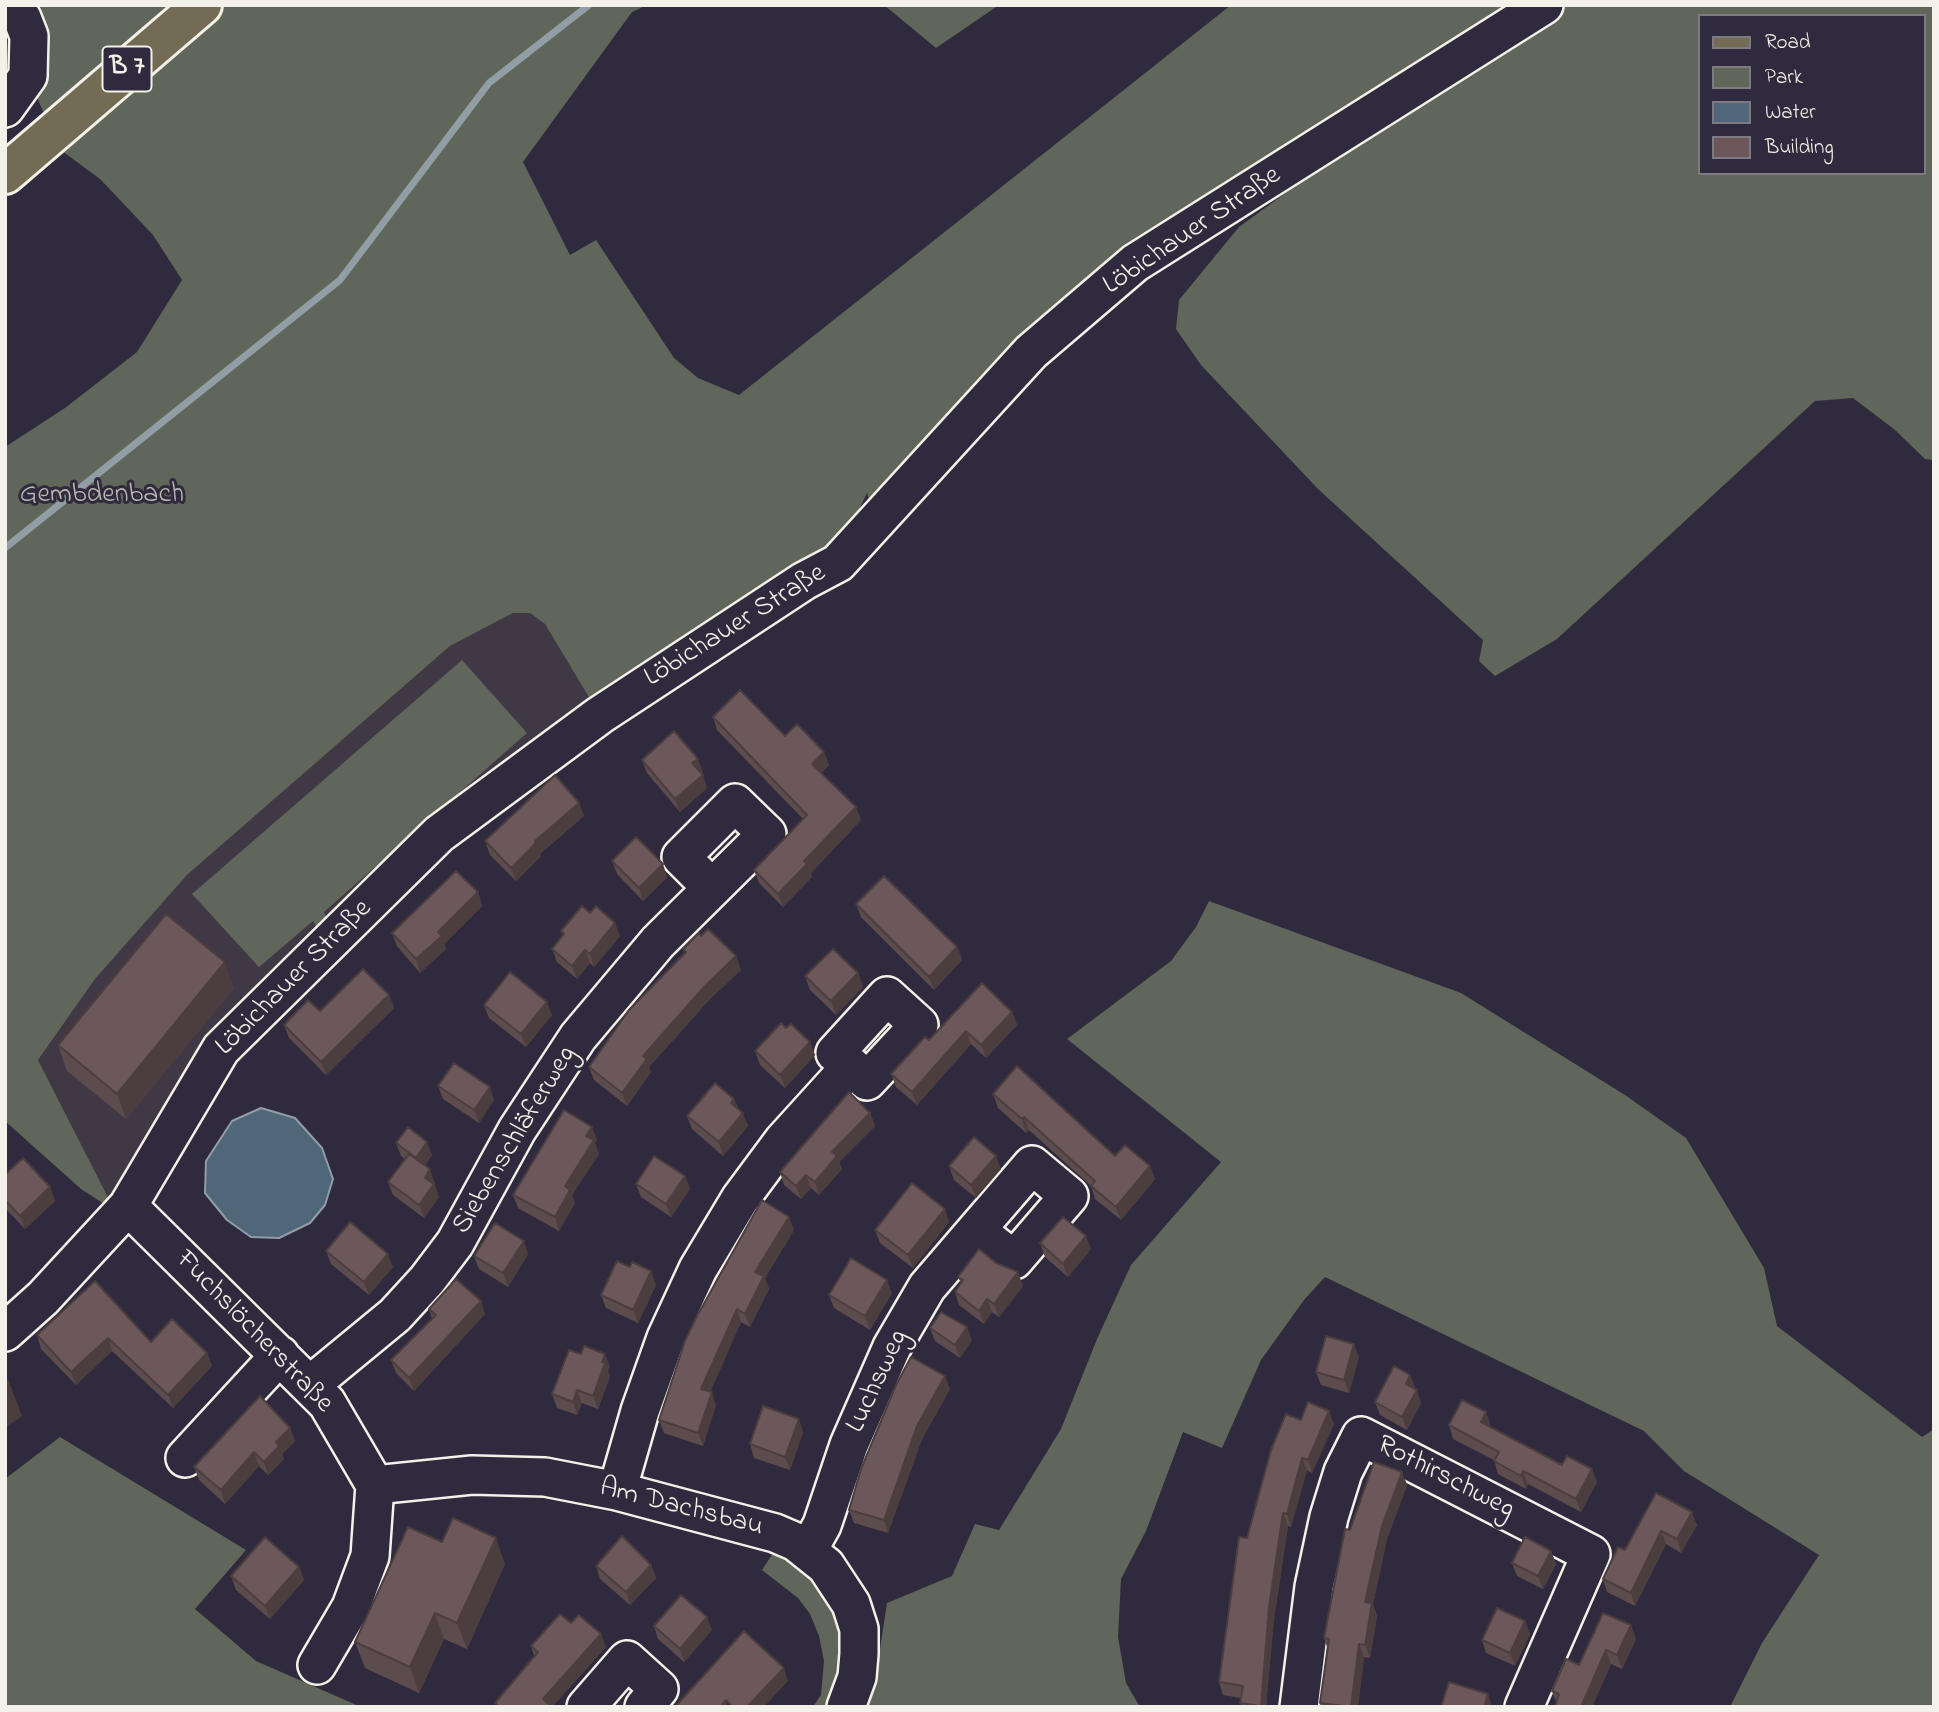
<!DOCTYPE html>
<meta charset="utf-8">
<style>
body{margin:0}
#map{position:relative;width:1939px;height:1712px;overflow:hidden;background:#2f2a3d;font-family:"Indie Flower",sans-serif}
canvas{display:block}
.frame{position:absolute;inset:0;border:7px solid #f4f1e8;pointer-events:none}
.legend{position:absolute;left:1698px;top:14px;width:228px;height:161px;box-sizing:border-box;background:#2f2a3d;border:2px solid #7e7a81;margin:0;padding:9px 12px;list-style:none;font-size:21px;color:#f4f1e8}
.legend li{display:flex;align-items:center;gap:14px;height:35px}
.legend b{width:35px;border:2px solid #7e7a81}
</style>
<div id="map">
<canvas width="1939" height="1712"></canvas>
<div class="frame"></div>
<ul class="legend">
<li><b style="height:9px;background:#746b55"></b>Road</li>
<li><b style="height:19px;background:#606659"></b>Park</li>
<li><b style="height:19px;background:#4f6779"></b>Water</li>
<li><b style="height:19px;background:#6c585a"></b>Building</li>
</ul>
</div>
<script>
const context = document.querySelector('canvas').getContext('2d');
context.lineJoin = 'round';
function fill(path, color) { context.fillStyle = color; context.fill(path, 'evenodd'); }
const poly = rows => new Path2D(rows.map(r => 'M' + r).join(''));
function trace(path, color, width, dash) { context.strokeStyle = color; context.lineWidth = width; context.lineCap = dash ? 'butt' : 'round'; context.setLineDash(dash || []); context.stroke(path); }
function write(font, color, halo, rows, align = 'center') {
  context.font = font + ' "Indie Flower",sans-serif'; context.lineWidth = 6; context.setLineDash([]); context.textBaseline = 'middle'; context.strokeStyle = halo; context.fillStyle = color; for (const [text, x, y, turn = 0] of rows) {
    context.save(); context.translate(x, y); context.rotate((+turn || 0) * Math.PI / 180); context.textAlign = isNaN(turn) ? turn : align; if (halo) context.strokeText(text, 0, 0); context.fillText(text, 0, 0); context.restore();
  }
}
const built = poly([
 [513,613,530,613,545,624,596,709,214,1042,115,1211,38,1060,95,979,187,875,450,646]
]);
const green = poly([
 [11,5,186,5,50,128,28,76],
 [225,5,647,5,632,12,523,162,570,255,596,240,674,358,698,378,739,395,1231,5,1934,5,1934,460,1925,459,1895,430,1853,398,1815,401,1557,639,1495,676,1479,661,1483,640,1318,489,1201,365,1176,329,1179,300,1239,227,1527,17,1135,263,877,524,867,493,845,539,596,709,545,624,530,613,513,613,450,646,187,875,95,979,38,1060,115,1211,81,1189,5,1121,5,447,65,408,137,352,182,280,153,235,121,201,100,179,58,148],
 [1699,16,1923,16,1923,173,1699,173],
 [884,5,999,5,936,48],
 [462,660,527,733,324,912,328,921,318,929,313,921,259,967,192,894],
 [1209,901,1461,993,1625,1095,1686,1138,1764,1268,1777,1326,1922,1437,1934,1429,1934,1707,1730,1707,1762,1643,1819,1555,1684,1471,1644,1431,1325,1277,1304,1300,1261,1360,1222,1448,1183,1432,1146,1531,1121,1579,1118,1637,1126,1683,1140,1707,865,1707,876,1675,887,1603,952,1576,975,1524,999,1530,1061,1429,1097,1339,1131,1265,1221,1162,1067,1039,1171,961,1196,927],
 [60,1437,246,1550,195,1609,256,1661,361,1707,5,1707,5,1479],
 [779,1544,814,1569,838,1606,848,1654,830,1707,813,1707,821,1695,824,1661,819,1636,810,1614,798,1598,762,1570]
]);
const water = poly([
 [261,1108,295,1118,322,1148,333,1179,325,1205,310,1223,279,1238,251,1237,227,1220,205,1193,206,1161,232,1121,261,1108]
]);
const stream = poly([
 [5,548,340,280,489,83,589,5]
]);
const minor = poly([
 [5,108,28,76,29,36,22,18,11,5],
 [128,1206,327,1403,375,1485,370,1556,351,1607,317,1665],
 [5,1332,43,1298,128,1206,221,1049,439,834,600,715,804,581,838,563,1031,352,1135,263,1544,5],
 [310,1385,395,1315,427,1280,455,1243,517,1130,578,1037,658,942,767,834,735,803,681,857,712,888],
 [185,1458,280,1355],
 [375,1485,472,1475,545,1477,617,1491,775,1533,796,1542,826,1566,851,1604,859,1629,859,1654,857,1677,846,1707],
 [617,1491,640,1411,666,1338,698,1269,740,1199,783,1141,851,1066,835,1053,887,996,919,1025,867,1081,851,1066],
 [808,1550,822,1525,849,1445,892,1347,927,1287,976,1230,1032,1165,1069,1196,1014,1260,976,1230],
 [586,1707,627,1660,659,1689,644,1707],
 [1299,1707,1314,1587,1329,1517,1343,1472,1361,1436,1591,1554,1524,1707]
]);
const major = poly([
 [5,174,202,5]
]);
const wall = poly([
 [713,717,785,736,829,765,821,773,861,820,811,873,812,877,783,907,759,883,754,870,803,819,717,730],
 [642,760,703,772,701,773,707,788,680,812,647,773],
 [579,803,584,816,540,854,541,856,516,881,490,855,485,841],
 [612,861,667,877,643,901,617,874],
 [478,892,482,906,444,944,446,949,420,973,397,946,392,933],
 [856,904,957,947,962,960,934,990,861,917],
 [561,931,620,936,594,967,590,963,577,979,557,962,552,949,563,936],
 [701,936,736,956,741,970,710,999,649,1067,651,1072,627,1106,594,1080,589,1067,685,954,683,949],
 [858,973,863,987,836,1015,810,990,805,976],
 [234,988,126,1119,67,1071,58,1045],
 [389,995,394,1008,326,1075,289,1038,284,1025,320,1011],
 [484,1005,552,1015,526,1047,489,1018],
 [1012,1012,1017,1025,986,1058,971,1044,917,1105,896,1087,891,1074,929,1040],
 [786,1028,810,1042,815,1055,785,1088,760,1065,755,1051],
 [438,1086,494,1100,479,1123,443,1099],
 [993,1094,1115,1156,1150,1166,1155,1179,1121,1220,1095,1199,1091,1186,1029,1130,1026,1133,998,1108],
 [734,1099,738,1108,748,1126,723,1156,692,1129,687,1116],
 [870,1113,875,1126,839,1162,842,1169,819,1195,811,1188,801,1199,784,1185,780,1172],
 [597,1140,595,1143,599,1154,572,1195,575,1203,559,1231,518,1208,513,1195],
 [396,1143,432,1155,425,1165,435,1183,434,1184,439,1197,424,1218,393,1195,388,1182,405,1159,401,1156],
 [949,1166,1001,1169,976,1198,954,1180],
 [5,1175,50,1187,55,1201,25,1229,5,1208],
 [685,1176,690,1189,671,1217,641,1197,636,1184],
 [949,1222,913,1268,880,1243,875,1230],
 [794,1230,765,1278,769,1289,750,1327,741,1322,710,1392,716,1405,703,1446,664,1433,659,1420,685,1341],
 [1040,1243,1091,1249,1068,1277,1045,1257],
 [326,1251,393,1267,369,1295,331,1264],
 [528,1254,508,1287,479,1269,474,1256],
 [958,1277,1023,1286,999,1317,992,1312,984,1324,959,1305,955,1292,961,1283],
 [95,1281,151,1342,207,1353,212,1366,173,1408,112,1351,76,1385,41,1349,37,1335],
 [656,1285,638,1323,606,1308,601,1295],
 [892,1293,870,1330,834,1308,829,1295],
 [481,1301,485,1314,414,1391,396,1373,391,1360,432,1319,429,1309],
 [930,1328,972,1340,960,1358,935,1341],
 [1359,1357,1349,1393,1321,1385,1316,1372],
 [610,1367,608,1371,610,1376,598,1409,582,1403,577,1415,557,1408,552,1394],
 [1410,1375,1421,1403,1407,1430,1380,1415,1375,1402],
 [950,1389,922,1439,888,1533,854,1523,849,1510],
 [1301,1420,1334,1424,1312,1473,1307,1470,1291,1527,1288,1526,1274,1619,1266,1707,1242,1707,1240,1703,1241,1698,1223,1695,1219,1682,1247,1538],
 [1449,1425,1491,1426,1490,1427,1597,1482,1581,1512,1528,1484,1526,1489,1498,1474,1494,1460,1453,1439],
 [290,1428,295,1441,282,1454,284,1459,268,1475,259,1466,225,1504,199,1480,194,1467],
 [803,1432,790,1470,754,1458,750,1444],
 [1402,1472,1407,1485,1387,1539,1373,1604,1377,1616,1370,1658,1364,1657,1358,1707,1321,1707,1320,1703,1327,1647,1324,1638,1350,1530],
 [1656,1493,1697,1525,1681,1553,1666,1544,1635,1606,1607,1592,1603,1579,1625,1550],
 [442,1542,505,1564,467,1649,444,1639,419,1693,365,1668,355,1642],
 [1551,1551,1556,1564,1543,1589,1517,1576,1512,1563],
 [651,1565,656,1578,630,1605,600,1579,596,1566],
 [299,1567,304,1580,270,1619,236,1590,231,1576],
 [1525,1621,1530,1634,1515,1666,1486,1653,1482,1640],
 [571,1623,606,1647,552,1707,497,1707,495,1703,534,1656,531,1646],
 [1631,1625,1636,1639,1622,1669,1611,1664,1592,1707,1555,1707,1556,1702,1552,1691],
 [654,1626,712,1630,684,1662,658,1639]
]);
const shadedWall = poly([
 [824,752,829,765,816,777,812,764],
 [698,759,703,772,697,777,692,763],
 [703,775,707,788,680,812,675,799],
 [579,803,584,816,540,854,541,856,516,881,511,868,535,841],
 [856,807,861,820,811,873,812,877,783,907,778,894,804,861],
 [663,864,667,877,643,901,639,888],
 [478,892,482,906,444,944,446,949,420,973,416,959,438,932],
 [615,923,620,936,594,967,590,954],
 [957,947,962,960,934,990,929,977],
 [585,950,590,963,577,979,572,966],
 [736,956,741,970,710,999,649,1067,651,1072,627,1106,622,1093,643,1056,705,986],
 [225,962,234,988,126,1119,117,1094],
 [858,973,863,987,836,1015,831,1001],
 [389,995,394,1008,326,1075,321,1062],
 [547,1002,552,1015,526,1047,521,1034],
 [1012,1012,1017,1025,986,1058,981,1045],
 [966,1031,971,1044,917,1105,912,1092],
 [810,1042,815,1055,785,1088,780,1075],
 [490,1087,494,1100,479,1123,474,1110],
 [734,1099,739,1112,731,1103],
 [743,1113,748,1126,723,1156,719,1142],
 [870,1113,875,1126,839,1162,842,1169,819,1195,815,1182,832,1152],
 [1024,1117,1029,1130,1026,1133,1022,1119],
 [592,1127,597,1140,595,1143,599,1154,572,1195,575,1203,559,1231,555,1217,565,1186,586,1136],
 [427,1142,432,1155,421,1171,416,1158],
 [996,1156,1001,1169,976,1198,971,1185],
 [1150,1166,1155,1179,1121,1220,1116,1207],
 [430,1169,439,1197,424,1218,419,1205,425,1178],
 [806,1175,811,1188,801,1199,796,1186],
 [685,1176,690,1189,671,1217,666,1204],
 [50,1187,55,1201,25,1229,20,1216],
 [945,1209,949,1222,913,1268,908,1255],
 [789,1217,794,1230,765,1278,769,1289,750,1327,745,1314,755,1272],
 [1086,1236,1091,1249,1068,1277,1063,1264],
 [524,1241,528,1254,508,1287,503,1273],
 [388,1254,393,1267,369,1295,364,1282],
 [651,1271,656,1285,638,1323,633,1310],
 [1018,1272,1023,1286,999,1317,994,1304],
 [887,1280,892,1293,870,1330,865,1316],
 [987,1299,992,1312,984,1324,979,1311],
 [481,1301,485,1314,414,1391,409,1378],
 [737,1309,741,1322,706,1402,701,1389],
 [967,1327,972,1340,960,1358,955,1345],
 [108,1338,112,1351,76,1385,71,1372],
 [1354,1344,1359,1357,1349,1393,1344,1380],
 [207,1353,212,1366,173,1408,168,1395],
 [605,1354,610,1367,608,1371,610,1376,598,1409,593,1396],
 [1410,1375,1415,1388,1406,1384],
 [945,1376,950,1389,922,1439,888,1533,884,1520,917,1426],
 [8,1379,22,1416,5,1428,5,1381],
 [577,1390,582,1403,577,1415,573,1402],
 [1417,1390,1421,1403,1407,1430,1402,1417],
 [712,1392,716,1405,703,1446,698,1433],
 [1329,1411,1334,1424,1312,1473,1308,1460],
 [1486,1412,1491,1426,1486,1435,1481,1422],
 [799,1419,803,1432,790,1470,785,1457],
 [290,1428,295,1441,282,1454,284,1459,268,1475,264,1462,276,1442],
 [254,1452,259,1466,225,1504,221,1490],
 [1302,1458,1307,1470,1291,1527,1287,1514],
 [1592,1469,1597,1482,1581,1512,1576,1499],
 [1523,1471,1528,1484,1526,1489,1521,1476],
 [1402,1472,1407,1485,1387,1539,1373,1604,1377,1616,1370,1658,1365,1645,1365,1602,1382,1526],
 [1692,1512,1697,1525,1681,1553,1677,1539],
 [1283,1513,1288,1526,1274,1619,1266,1707,1261,1707,1269,1607],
 [1661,1531,1666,1544,1635,1606,1631,1593],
 [496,1538,505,1564,467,1649,457,1623],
 [1551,1551,1556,1564,1543,1589,1538,1576],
 [651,1565,656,1578,630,1605,626,1592],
 [299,1567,304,1580,270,1619,265,1606],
 [435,1613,444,1639,419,1693,410,1667],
 [707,1617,712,1630,684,1662,680,1649],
 [1525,1621,1530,1634,1515,1666,1510,1653],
 [1631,1625,1636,1639,1622,1669,1617,1655],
 [601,1634,606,1647,552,1707,543,1699],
 [1359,1644,1364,1657,1358,1707,1351,1707],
 [1606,1650,1611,1664,1592,1707,1581,1707],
 [784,1668,788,1681,764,1707,747,1707],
 [1488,1694,1492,1707,1484,1707],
 [726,1700,728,1707,720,1707]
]);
const building = poly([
 [740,690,785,736,797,724,824,752,812,764,856,807,804,861,807,864,778,894,754,870,807,815,713,717,740,690],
 [674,731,698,759,692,763,703,775,675,799,642,760,674,731],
 [555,775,579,803,535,841,536,843,511,868,485,841,555,775],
 [636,837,663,864,639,888,612,861,636,837],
 [456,871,478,892,438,932,442,936,416,959,392,933,456,871],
 [884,876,957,947,929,977,856,904,884,876],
 [582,906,590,913,596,906,615,923,590,954,585,950,572,966,552,949,564,934,561,931,582,906],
 [166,914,225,962,117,1094,58,1045,166,914],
 [708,929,736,956,705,986,643,1056,647,1059,622,1093,589,1067,629,1010,686,952,683,949,699,933,701,936,708,929],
 [833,949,858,973,831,1001,805,976,833,949],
 [363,969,389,995,321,1062,284,1025,308,1000,320,1011,363,969],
 [510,972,547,1002,521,1034,484,1005,510,972],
 [982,983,1012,1012,981,1045,966,1031,912,1092,891,1074,925,1037,929,1040,982,983],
 [781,1023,786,1028,791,1024,810,1042,780,1075,755,1051,781,1023],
 [454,1063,490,1087,474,1110,438,1086,454,1063],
 [1017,1066,1115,1156,1125,1145,1150,1166,1116,1207,1091,1186,1095,1181,1024,1117,1022,1119,993,1094,1017,1066],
 [715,1083,734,1099,731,1103,743,1113,719,1142,687,1116,715,1083],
 [849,1092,870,1113,832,1152,837,1156,815,1182,806,1175,796,1186,780,1172,849,1092],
 [564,1110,592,1127,586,1136,594,1140,565,1186,570,1190,555,1217,513,1195,564,1110],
 [408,1127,427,1142,416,1158,396,1143,408,1127],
 [974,1137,996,1156,971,1185,949,1166,974,1137],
 [409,1154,430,1169,425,1178,434,1184,419,1205,388,1182,409,1154],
 [654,1156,685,1176,666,1204,636,1184,654,1156],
 [23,1158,50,1187,20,1216,5,1200,5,1175,23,1158],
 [912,1183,945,1209,908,1255,875,1230,912,1183],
 [762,1200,789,1217,755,1272,764,1276,745,1314,737,1309,701,1389,712,1392,698,1433,659,1420,685,1341,697,1316,762,1200],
 [1063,1217,1086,1236,1063,1264,1040,1243,1063,1217],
 [350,1222,388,1254,364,1282,326,1251,350,1222],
 [495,1223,524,1241,503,1273,474,1256,495,1223],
 [979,1249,996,1263,1018,1272,994,1304,987,1299,979,1311,955,1292,963,1280,958,1277,979,1249],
 [851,1258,887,1280,865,1316,829,1295,851,1258],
 [617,1261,630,1267,632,1262,651,1271,633,1310,601,1295,617,1261],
 [456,1279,481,1301,409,1378,391,1360,436,1315,429,1309,456,1279],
 [95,1281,151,1342,172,1319,207,1353,168,1395,108,1338,71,1372,37,1335,95,1281],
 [941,1312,967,1327,955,1345,930,1328,941,1312],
 [1326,1336,1354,1344,1344,1380,1316,1372,1326,1336],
 [584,1346,605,1354,602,1362,605,1363,593,1396,577,1390,573,1402,552,1394,569,1350,581,1354,584,1346],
 [911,1357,945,1376,917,1426,884,1520,849,1510,861,1469,896,1385,911,1357],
 [1394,1366,1410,1375,1406,1384,1417,1390,1402,1417,1375,1402,1394,1366],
 [260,1396,290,1428,276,1442,279,1446,264,1462,254,1452,221,1490,194,1467,260,1396],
 [1462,1400,1486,1412,1481,1422,1562,1465,1567,1456,1592,1469,1576,1499,1523,1471,1521,1476,1494,1461,1499,1452,1449,1425,1462,1400],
 [1308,1402,1329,1411,1308,1460,1302,1458,1287,1514,1283,1513,1269,1607,1261,1706,1240,1703,1243,1686,1219,1682,1239,1537,1247,1538,1271,1450,1286,1414,1301,1420,1308,1402],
 [763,1406,799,1419,785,1457,750,1444,763,1406],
 [1374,1462,1402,1472,1382,1526,1365,1602,1372,1603,1365,1645,1359,1644,1351,1707,1320,1703,1329,1639,1324,1638,1345,1529,1350,1530,1374,1462],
 [1656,1493,1692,1512,1677,1539,1661,1531,1631,1593,1603,1579,1618,1547,1625,1550,1656,1493],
 [453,1518,496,1538,457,1623,435,1613,410,1667,355,1642,408,1527,442,1542,453,1518],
 [622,1536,651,1565,626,1592,596,1566,622,1536],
 [265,1537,299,1567,265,1606,231,1576,265,1537],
 [1525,1537,1551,1551,1538,1576,1512,1563,1525,1537],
 [681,1595,707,1617,680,1649,654,1626,681,1595],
 [1497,1608,1525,1621,1510,1653,1482,1640,1497,1608],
 [1603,1613,1631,1625,1617,1655,1606,1650,1581,1707,1555,1707,1559,1694,1552,1691,1566,1659,1579,1665,1603,1613],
 [560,1614,571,1623,579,1615,601,1634,543,1699,552,1707,500,1707,495,1703,538,1652,531,1646,560,1614],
 [744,1631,784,1668,747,1707,733,1707,726,1700,720,1707,675,1707,744,1631],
 [1449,1682,1488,1694,1484,1707,1441,1707,1449,1682]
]);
const shields = [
 [127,69,49]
];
const shieldNames = [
 ["B 7",127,69]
];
const streetNames = [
 ["Löbichauer Straße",1193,232,-34],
 ["Löbichauer Straße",736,627,-32],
 ["Löbichauer Straße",295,979,-45],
 ["Siebenschläferweg",516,1141,-59],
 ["Fuchslöcherstraße",253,1333,46],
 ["Luchsweg",879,1382,-65],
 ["Rothirschweg",1445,1479,27],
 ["Am Dachsbau",681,1509,14]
];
const parkNames = [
 ["Gembdenbach",102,496]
];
fill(built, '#413846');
fill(green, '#606659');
fill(water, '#4f6779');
trace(water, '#919ea5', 2);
trace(stream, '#919ea5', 7);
trace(minor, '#f4f1e8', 42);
trace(major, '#f4f1e8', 44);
trace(minor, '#2f2a3d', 37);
trace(major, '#746b55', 38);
fill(wall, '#5d4c4d');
fill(shadedWall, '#4c3e3f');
fill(building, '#6c585a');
trace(building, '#4c3e3f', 2);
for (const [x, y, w] of shields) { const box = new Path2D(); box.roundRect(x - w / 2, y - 22.5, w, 45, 5); context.fillStyle = '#2f2a3d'; context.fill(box); trace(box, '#f4f1e8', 2); }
write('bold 26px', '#f4f1e8', null, shieldNames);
write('28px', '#f4f1e8', '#2f2a3d', streetNames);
write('28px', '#b9b9af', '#2f2a3d', parkNames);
</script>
